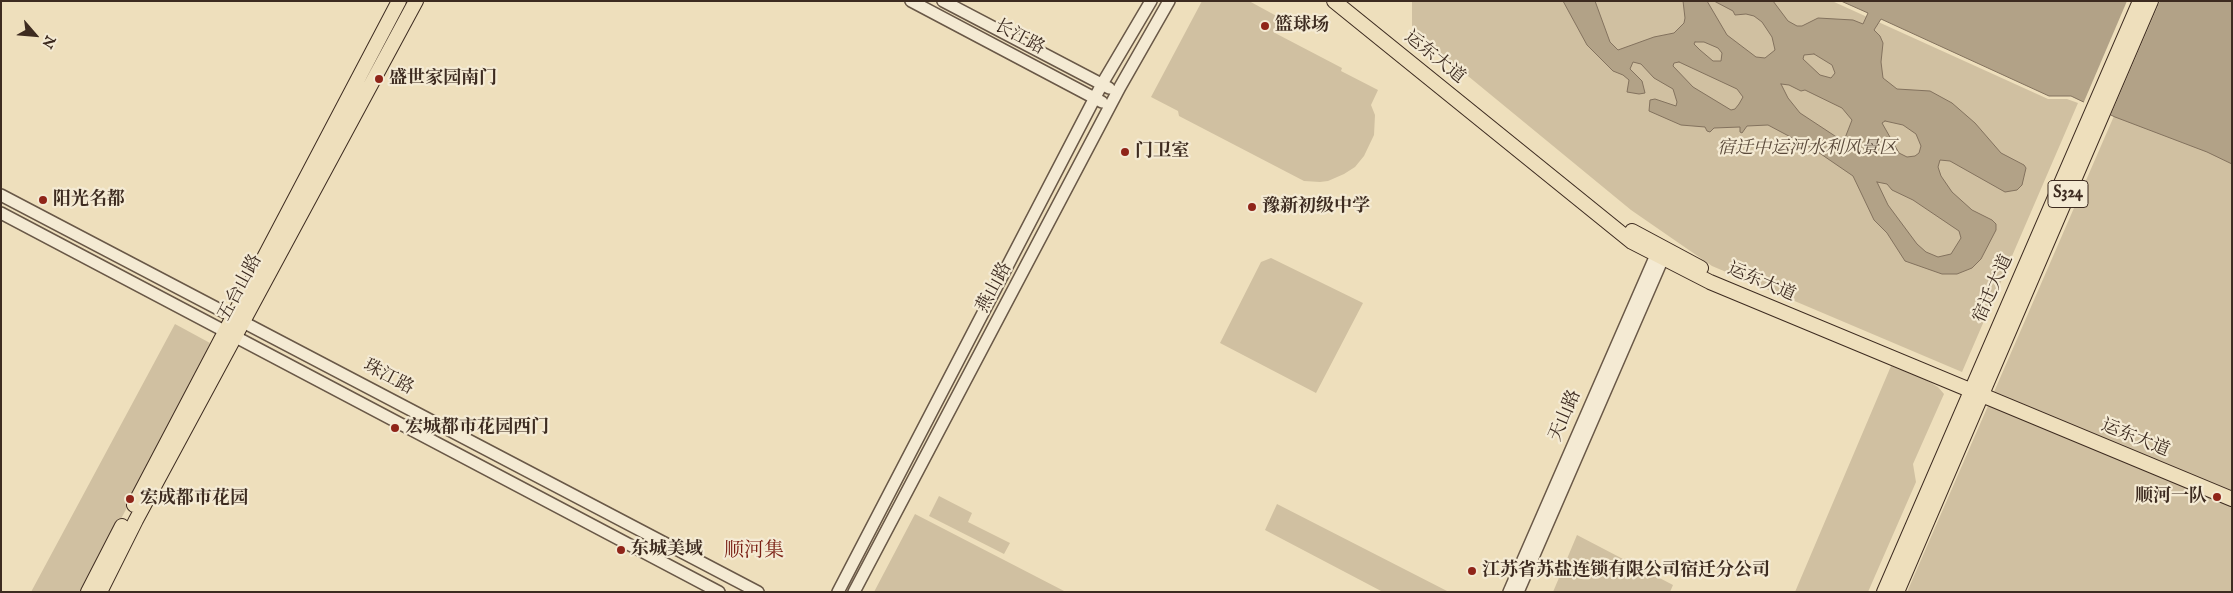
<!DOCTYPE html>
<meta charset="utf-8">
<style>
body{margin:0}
#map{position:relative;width:2233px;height:593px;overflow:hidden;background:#eedfbc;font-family:"IM FELL English",serif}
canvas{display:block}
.frame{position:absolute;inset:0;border:2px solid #3d2b20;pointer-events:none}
.north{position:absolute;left:10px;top:10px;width:50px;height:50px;-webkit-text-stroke:4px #f4ead3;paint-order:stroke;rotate:117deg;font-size:14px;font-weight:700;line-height:20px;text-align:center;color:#3d2b20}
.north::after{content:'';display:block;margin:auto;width:18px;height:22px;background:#3d2b20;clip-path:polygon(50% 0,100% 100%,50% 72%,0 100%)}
</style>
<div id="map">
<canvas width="2233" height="593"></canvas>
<div class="frame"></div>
<div class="north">N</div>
</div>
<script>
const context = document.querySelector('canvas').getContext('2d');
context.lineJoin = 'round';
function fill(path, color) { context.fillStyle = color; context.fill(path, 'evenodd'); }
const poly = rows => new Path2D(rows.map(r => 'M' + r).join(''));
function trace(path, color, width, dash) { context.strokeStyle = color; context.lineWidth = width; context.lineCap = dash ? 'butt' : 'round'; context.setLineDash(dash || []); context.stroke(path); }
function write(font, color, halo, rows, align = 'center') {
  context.font = font + ' "IM FELL English","Noto Serif SC",serif'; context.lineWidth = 4.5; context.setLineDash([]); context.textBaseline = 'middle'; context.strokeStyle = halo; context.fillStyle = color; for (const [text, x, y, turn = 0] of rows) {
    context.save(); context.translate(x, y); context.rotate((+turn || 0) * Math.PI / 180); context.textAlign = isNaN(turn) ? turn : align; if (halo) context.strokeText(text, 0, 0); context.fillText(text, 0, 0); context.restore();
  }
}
const green = poly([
 [1202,1,1249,1,1282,19,1275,33,1342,68,1341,71,1378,90,1371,105,1375,115,1374,135,1364,156,1355,167,1344,174,1328,181,1320,182,1304,181,1179,116,1178,111,1151,97],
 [1412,1,1832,1,2048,99,2067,99,2078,103,1962,372,1712,266,1631,210,1412,30],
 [2164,1,2232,1,2232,592,1907,592],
 [1271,258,1363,303,1316,393,1220,343,1261,262],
 [175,324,210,343,147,470,82,592,31,592],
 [1891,366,1924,379,1938,387,1944,394,1913,464,1916,482,1868,592,1795,592],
 [939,496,972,513,968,522,1010,543,1004,554,929,516],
 [1277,504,1449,592,1383,592,1265,530],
 [915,514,1066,592,874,592],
 [1577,535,1673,585,1670,592,1553,592]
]);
const water = poly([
 [1563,1,1595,1,1610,42,1618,50,1654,37,1674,33,1684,23,1685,18,1683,1,1707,1,1727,35,1756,57,1765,58,1775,50,1772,37,1762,22,1754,16,1746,14,1735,15,1733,11,1714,1,1773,1,1788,21,1797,26,1802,26,1818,18,1853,20,1863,24,1868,13,1841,1,2232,1,2232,164,2207,152,2115,117,2071,96,2049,96,1881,19,1874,30,1880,36,1883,43,1881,62,1883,78,1897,89,1930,91,1952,103,1975,123,2001,153,2024,165,2026,168,2022,185,2017,190,2005,192,1950,161,1940,160,1938,167,1941,176,1952,192,1972,210,1992,220,1996,224,1996,230,1981,259,1972,268,1957,274,1942,274,1905,261,1887,233,1874,220,1853,176,1815,150,1768,125,1747,126,1742,133,1740,132,1740,127,1714,128,1710,132,1707,131,1705,127,1681,125,1649,111,1650,100,1655,99,1676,106,1677,102,1673,89,1654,78,1641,64,1633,62,1630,69,1642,81,1645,93,1639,94,1627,92,1629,80,1623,75,1613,71,1587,45,1563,1],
 [1695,42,1704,42,1718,48,1722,53,1721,61,1713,61,1700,50,1694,44,1695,42],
 [1814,54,1832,65,1835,73,1831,78,1820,75,1803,59,1804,55,1814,54],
 [1679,62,1737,89,1743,97,1739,104,1735,109,1731,110,1693,87,1673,66,1674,63,1679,62],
 [1781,84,1789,85,1801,91,1805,90,1842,108,1852,120,1845,138,1838,138,1800,113,1788,98,1781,84],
 [1885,121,1903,125,1916,134,1921,146,1919,153,1915,156,1907,157,1899,153,1882,123,1885,121],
 [1877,182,1887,184,1892,190,1913,200,1959,231,1961,238,1951,254,1938,257,1926,252,1917,244,1888,205,1877,182]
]);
const pier = poly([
 [2127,1,2160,1,2110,117,2083,104]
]);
const minor = poly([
 [911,1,1102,102],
 [943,1,1109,88],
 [1,195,758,592],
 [1,213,719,592],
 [838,592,1102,84,1151,1],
 [854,592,1120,87,1169,1],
 [1509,592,1656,255],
 [1518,592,1663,258]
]);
const major = poly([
 [1334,1,1632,242,1710,282,2232,499],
 [1632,231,1701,268],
 [134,505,399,1],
 [88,592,122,526],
 [100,592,136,520,416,1],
 [1884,592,2140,1],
 [1897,592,2151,1]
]);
const markers = [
 [1265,26,5,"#8f2418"],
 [379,79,5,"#8f2418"],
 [1125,152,5,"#8f2418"],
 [43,200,5,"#8f2418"],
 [1252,207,5,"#8f2418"],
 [395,428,5,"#8f2418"],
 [2217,497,5,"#8f2418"],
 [130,499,5,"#8f2418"],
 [621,550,5,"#8f2418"],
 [1472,571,5,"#8f2418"]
];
const shields = [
 [2068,194,40]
];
const shieldNames = [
 ["S324",2068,194]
];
const poiNames = [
 ["篮球场",1275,26],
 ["盛世家园南门",389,79],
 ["门卫室",1135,152],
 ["阳光名都",53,200],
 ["豫新初级中学",1262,207],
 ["宏城都市花园西门",405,428],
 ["顺河一队",2207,497,"right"],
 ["宏成都市花园",140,499],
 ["东城美域",631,550],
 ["江苏省苏盐连锁有限公司宿迁分公司",1482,571]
];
const streetNames = [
 ["长江路",1019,38,28],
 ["运东大道",1434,58,39],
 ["运东大道",1761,283,23],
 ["五台山路",241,288,-62],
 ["燕山路",995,288,-62],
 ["宿迁大道",1994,289,-66],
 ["珠江路",388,378,28],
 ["天山路",1566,416,-67],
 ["运东大道",2135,439,22]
];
const parkNames = [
 ["宿迁中运河水利风景区",1807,149]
];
const quarterNames = [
 ["顺河集",754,552]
];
fill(green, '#d0c0a1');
fill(water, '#b2a287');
trace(water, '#83725e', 1);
fill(pier, '#eedfbc');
trace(minor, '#695847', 14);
trace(major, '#3d2b20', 16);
trace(minor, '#f4ead3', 11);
trace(major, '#eedfbc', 14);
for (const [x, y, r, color] of markers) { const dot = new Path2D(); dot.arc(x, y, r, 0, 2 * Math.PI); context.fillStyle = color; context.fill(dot); trace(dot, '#f4ead3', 2); }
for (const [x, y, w] of shields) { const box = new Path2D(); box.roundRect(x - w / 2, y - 13.5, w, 27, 4); context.fillStyle = '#f4ead3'; context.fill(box); trace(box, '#3d2b20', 1); }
write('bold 16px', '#3d2b20', null, shieldNames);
write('bold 18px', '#3d2b20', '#f4ead3', poiNames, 'left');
write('18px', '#3d2b20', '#f4ead3', streetNames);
write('italic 18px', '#5a493a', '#f4ead3', parkNames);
write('20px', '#7a1f14', '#f4ead3', quarterNames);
</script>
